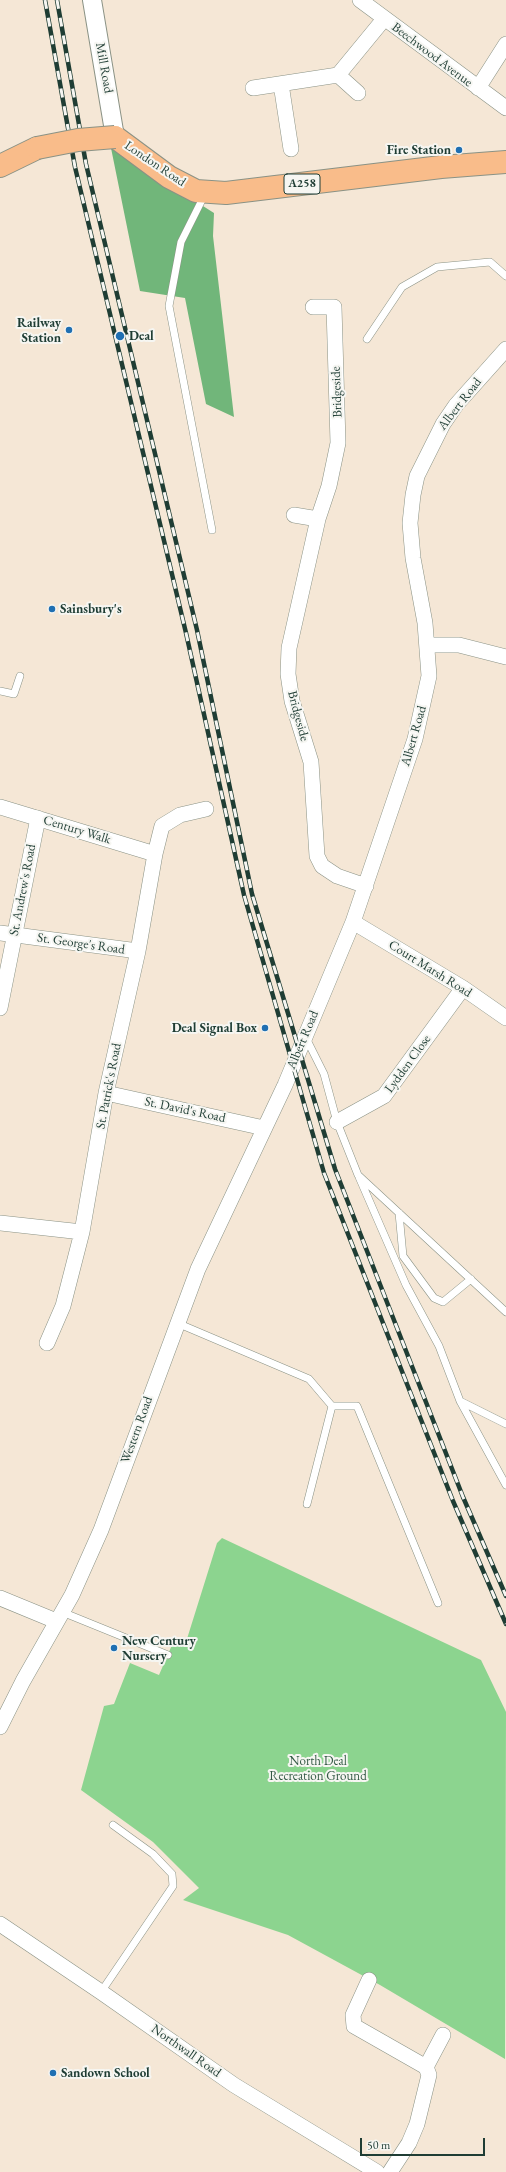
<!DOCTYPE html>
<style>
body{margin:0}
#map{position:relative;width:506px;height:2172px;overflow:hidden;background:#f5e7d6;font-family:"EB Garamond",serif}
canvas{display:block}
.scale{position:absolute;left:360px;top:2138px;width:125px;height:18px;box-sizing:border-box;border:2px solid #1f3d34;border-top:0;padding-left:5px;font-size:12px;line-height:14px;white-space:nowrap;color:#1f3d34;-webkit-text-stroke:3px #f6f6f2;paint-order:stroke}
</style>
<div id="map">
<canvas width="506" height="2172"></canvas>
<div class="scale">50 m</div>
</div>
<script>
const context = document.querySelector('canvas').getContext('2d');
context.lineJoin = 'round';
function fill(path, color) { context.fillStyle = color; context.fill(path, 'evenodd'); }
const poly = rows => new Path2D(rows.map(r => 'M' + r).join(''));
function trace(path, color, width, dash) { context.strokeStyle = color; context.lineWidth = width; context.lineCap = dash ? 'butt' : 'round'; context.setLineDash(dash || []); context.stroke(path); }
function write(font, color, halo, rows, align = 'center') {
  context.font = font + ' "EB Garamond",serif'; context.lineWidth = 4; context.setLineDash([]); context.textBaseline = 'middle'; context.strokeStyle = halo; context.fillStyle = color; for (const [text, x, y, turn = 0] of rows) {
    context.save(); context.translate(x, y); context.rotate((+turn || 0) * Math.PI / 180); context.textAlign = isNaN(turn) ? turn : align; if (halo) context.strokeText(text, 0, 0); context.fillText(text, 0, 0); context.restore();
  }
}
const green = poly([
 [222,1538,481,1660,506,1712,505,2059,380,1985,288,1935,183,1900,199,1888,153,1842,81,1790,104,1706,114,1704,130,1663,159,1675,175,1638,186,1642,217,1543]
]);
const forest = poly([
 [111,148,214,213,213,236,234,417,206,404,185,298,140,291]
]);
const service = poly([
 [205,194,181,242,169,306,212,530],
 [367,339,402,287,437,267,490,262,506,276],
 [0,691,14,694,20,676],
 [306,1038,324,1074,337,1122,358,1175,506,1312],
 [359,1177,406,1285,439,1346,460,1401,506,1485],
 [399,1213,403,1256,434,1298,443,1302,471,1279],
 [177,1323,309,1379,332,1406,307,1504],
 [460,1401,506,1424],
 [332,1406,357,1406,438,1603],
 [62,1612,168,1655],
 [101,1992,173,1886,172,1874,153,1854,113,1825]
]);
const minor = poly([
 [360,0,506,108],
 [338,75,358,93],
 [281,84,291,149],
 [253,88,338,75,384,19],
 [478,88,506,44],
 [313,307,334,307,338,443,329,486,318,519,289,648,288,674,292,701,311,762,317,856,322,866,337,876,366,886],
 [294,515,318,519],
 [427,645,459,645,506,657],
 [0,807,155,854],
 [353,922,463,988,506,1018],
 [0,933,138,951],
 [0,1008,38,818],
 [106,1093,264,1128],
 [337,1122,384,1096,463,988],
 [0,1223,82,1232],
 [47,1343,63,1306,82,1232,106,1093,138,951,155,854,162,826,180,815,206,809],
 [0,1598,56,1621],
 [0,1727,23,1681,72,1595,101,1530,198,1269,285,1085,353,922,415,739,429,676,425,623,413,558,410,523,413,495,417,476,443,424,456,405,506,349],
 [0,1924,101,1992,234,2085,377,2172],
 [369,1980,353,2015,354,2026,426,2067,429,2075,417,2124,409,2143,390,2172],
 [426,2067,443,2035]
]);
const tertiary = poly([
 [92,0,115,137]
]);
const primary = poly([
 [115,137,169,177,196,191,226,193,441,167,506,162],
 [0,166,37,148]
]);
const rail = poly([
 [45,0,75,167,186,633,244,895,324,1173,453,1501,506,1624],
 [57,0,86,164,197,630,252,894,335,1169,463,1497,506,1596]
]);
const primaryBridge = poly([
 [37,148,78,140,115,137]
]);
const markers = [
 [459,150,4,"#1f6fb2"],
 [69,330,4,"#1f6fb2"],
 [120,336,5,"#1f6fb2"],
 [52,609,4,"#1f6fb2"],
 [265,1028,4,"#1f6fb2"],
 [114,1648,4,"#1f6fb2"],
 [53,2073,4,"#1f6fb2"]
];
const shields = [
 [302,184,36]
];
const shieldNames = [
 ["A258",302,184]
];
const streetNames = [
 ["Beechwood Avenue",432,55,37],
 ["Mill Road",104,68,80],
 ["London Road",155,164,34],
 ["Bridgeside",337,392,-92],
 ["Albert Road",460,404,-52],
 ["Bridgeside",298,716,75],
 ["Albert Road",414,736,-74],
 ["Century Walk",77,830,17],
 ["St. Andrew's Road",23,890,-79],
 ["St. George's Road",81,944,8],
 ["Court Marsh Road",430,969,32],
 ["Albert Road",303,1040,-67],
 ["Lydden Close",408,1064,-54],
 ["St. Patrick's Road",109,1086,-79],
 ["St. David's Road",185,1110,12],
 ["Western Road",137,1430,-70],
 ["Northwall Road",186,2051,35]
];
const poiNames = [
 ["Fire Station",451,150,"right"],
 ["Railway",61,323,"right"],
 ["Station",61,338,"right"],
 ["Deal",129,336],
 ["Sainsbury's",60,609],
 ["Deal Signal Box",257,1028,"right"],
 ["New Century",122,1641],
 ["Nursery",122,1656],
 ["Sandown School",61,2073]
];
const parkNames = [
 ["North Deal",318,1761],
 ["Recreation Ground",318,1776]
];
fill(green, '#8cd48f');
fill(forest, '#71b67a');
trace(service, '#8a9285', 8);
trace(minor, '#8a9285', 16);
trace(tertiary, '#8a9285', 20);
trace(primary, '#8a9285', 24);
trace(service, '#fff', 7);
trace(minor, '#fff', 15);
trace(tertiary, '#fff', 18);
trace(primary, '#f9bc8a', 22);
trace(rail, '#1f3d34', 4.5);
trace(rail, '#f6f6f2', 3, [9]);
trace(primaryBridge, '#8a9285', 24, []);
trace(primaryBridge, '#f9bc8a', 22);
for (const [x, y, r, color] of markers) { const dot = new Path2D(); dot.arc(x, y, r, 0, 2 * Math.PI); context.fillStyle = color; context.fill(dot); trace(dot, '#f6f6f2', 1.5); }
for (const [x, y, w] of shields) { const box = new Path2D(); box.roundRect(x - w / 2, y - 10, w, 20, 3); context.fillStyle = '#f6f6f2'; context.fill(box); trace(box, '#1f3d34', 1); }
write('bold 12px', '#1f3d34', null, shieldNames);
write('13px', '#1f3d34', '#f6f6f2', streetNames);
write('bold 13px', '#1f3d34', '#f6f6f2', poiNames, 'left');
write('13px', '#355b46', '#f6f6f2', parkNames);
</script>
